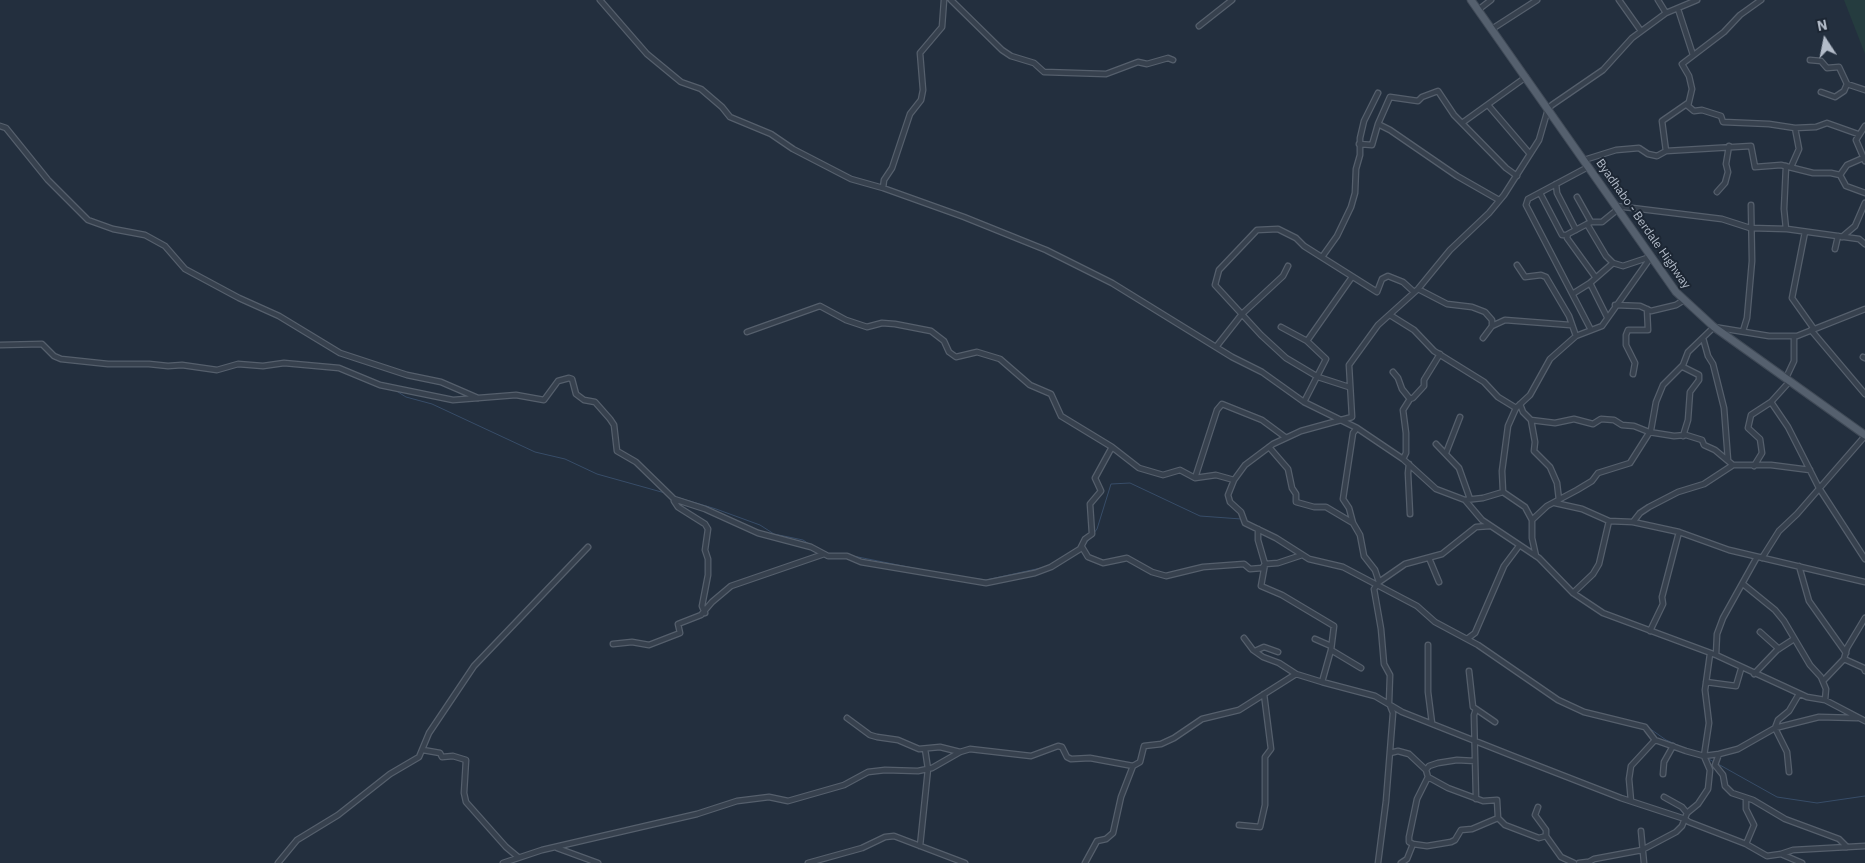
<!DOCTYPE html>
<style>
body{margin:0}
#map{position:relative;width:1865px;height:863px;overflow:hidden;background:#232f3e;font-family:"IBM Plex Sans",sans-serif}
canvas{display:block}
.north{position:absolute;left:1800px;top:15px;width:50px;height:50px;-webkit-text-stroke:4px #1c2633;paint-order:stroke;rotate:349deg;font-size:14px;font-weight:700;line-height:20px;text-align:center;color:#b3bcc9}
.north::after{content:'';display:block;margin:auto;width:18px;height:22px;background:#b3bcc9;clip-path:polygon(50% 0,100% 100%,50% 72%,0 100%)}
</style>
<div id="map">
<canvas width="1865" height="863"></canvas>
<div class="north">N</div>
</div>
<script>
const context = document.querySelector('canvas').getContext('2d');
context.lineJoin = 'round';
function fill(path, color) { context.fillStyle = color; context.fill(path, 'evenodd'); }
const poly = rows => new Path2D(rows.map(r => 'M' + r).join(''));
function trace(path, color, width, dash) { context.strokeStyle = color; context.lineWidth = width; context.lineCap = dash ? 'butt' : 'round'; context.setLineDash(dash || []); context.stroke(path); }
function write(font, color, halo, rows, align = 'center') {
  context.font = font + ' "IBM Plex Sans",sans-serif'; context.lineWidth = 4; context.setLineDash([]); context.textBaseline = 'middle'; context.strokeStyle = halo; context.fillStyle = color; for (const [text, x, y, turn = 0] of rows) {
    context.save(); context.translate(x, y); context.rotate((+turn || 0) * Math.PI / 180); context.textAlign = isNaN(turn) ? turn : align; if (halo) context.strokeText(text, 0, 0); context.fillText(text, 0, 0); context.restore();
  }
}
const green = poly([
 [1844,0,1865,0,1865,54]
]);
const stream = poly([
 [398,392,406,397,432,404,535,452,565,459,597,474,665,493],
 [673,496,716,509,760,525,774,534,803,540,812,546],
 [1247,521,1270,533],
 [1084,546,1097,529,1111,484,1130,483,1200,516,1241,519],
 [853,556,923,570],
 [949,575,986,580,1041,568],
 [1370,579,1378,583],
 [1649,728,1666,740,1682,747],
 [1707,758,1714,762],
 [1718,764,1777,797,1817,803,1865,796]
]);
const street = poly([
 [600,0,647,54,681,82,701,89,722,107,730,117,771,134,793,149,851,179,883,188,964,217,1046,250,1112,283,1232,357,1262,372,1304,402,1357,428,1403,459,1436,489,1465,500,1482,520,1539,558,1573,593,1603,613,1716,655,1807,697,1825,700,1865,721],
 [951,0,1002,50,1011,56,1034,63,1044,72,1106,74,1138,62,1147,64,1168,58,1173,60],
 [1619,0,1641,31],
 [1658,0,1666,13],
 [1697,0,1666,13,1632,38,1603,70,1552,105,1548,109,1539,140,1504,195,1489,213,1450,250,1418,289,1378,325,1349,365,1352,417,1301,431,1273,444,1245,465,1234,480,1228,495,1230,502,1241,512,1245,523,1276,538,1309,559,1343,567,1417,606,1435,622,1478,645,1558,700,1584,712,1645,727,1655,740,1686,751,1704,756,1719,754,1738,749,1775,728,1819,717,1857,718],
 [1761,0,1740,15,1724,32,1682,64,1689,76,1692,89,1688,106,1694,111,1702,110,1721,116,1723,122,1769,124,1795,128,1799,149,1791,167],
 [1678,9,1693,55],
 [1478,10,1491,0],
 [1199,26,1232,0],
 [1492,29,1537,0],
 [1810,60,1821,61,1827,68,1839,67,1847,84,1865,90],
 [1821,92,1835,97,1844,91,1847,84],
 [1488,105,1530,154],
 [1462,123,1526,77],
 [1378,124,1390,130,1457,176,1499,200],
 [0,126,6,128,48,180,88,220,113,229,145,235,165,246,185,269,239,298,279,316,340,353,407,375,441,382,478,398],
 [1865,126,1856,140,1865,161],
 [1795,128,1816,127,1827,123,1858,134],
 [1359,144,1372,145,1378,124,1390,97,1418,101,1422,97,1438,91,1454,115,1506,168,1517,176],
 [1666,151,1662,121,1688,103],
 [1584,160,1616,150,1639,148,1648,154,1657,156,1666,151,1751,146,1755,167,1781,165,1813,173,1831,173,1840,175,1846,186,1865,193],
 [1786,166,1784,209,1786,229],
 [1588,167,1528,199,1526,205,1591,330],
 [1840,175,1847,165,1863,158],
 [1556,184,1557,193,1576,230],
 [883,188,884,180,892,168,910,114,921,100,923,90,920,53,942,27,944,0],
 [1717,192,1725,183,1728,172,1726,164,1729,146],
 [1540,193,1562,235,1567,235],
 [1577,197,1591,222],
 [1616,206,1722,219,1750,228,1787,229,1859,239,1865,244],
 [1587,224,1591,222,1602,222,1618,209],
 [1805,232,1792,298,1814,329],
 [1842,237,1855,226,1865,203],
 [1835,249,1838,236],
 [1322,257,1337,236,1351,207,1355,193,1356,169,1360,155,1360,138,1364,121,1378,93],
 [1517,265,1525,277,1541,275,1546,277,1569,316,1576,336],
 [1596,278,1567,238,1568,234,1587,224,1606,256,1613,263],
 [1590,283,1613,263,1623,266,1650,257],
 [1418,289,1447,304,1472,307,1485,312,1492,320,1492,326],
 [1574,293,1590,283,1607,317],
 [1615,305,1640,306,1651,311,1676,305,1684,300],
 [1390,315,1414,330,1434,351,1484,382,1498,397,1516,408],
 [1281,327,1307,341,1326,359,1304,402],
 [1811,330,1865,394],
 [1743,331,1747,318,1752,261,1751,205],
 [747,332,820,306,846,320,867,327,882,323,895,324,931,331,944,341,949,352,956,357,977,352,1000,359,1030,385,1051,394,1061,416,1112,447],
 [1483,338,1492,326,1505,320,1570,325],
 [1703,338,1708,356,1713,364,1724,408,1728,460],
 [1307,341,1352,277],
 [0,345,42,344,54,356,61,359,108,364,149,364,168,366,182,365,217,370,238,364,263,366,284,363,339,368,380,385,453,400,516,395,544,400,558,381,569,378,572,379,576,394,584,400,595,402,610,419,614,425,617,451,636,462,674,499,705,509,758,533,811,547,828,556,847,556,861,562,986,583,1035,573,1051,567,1080,549,1085,539,1092,534,1090,504,1101,491,1095,478,1112,447,1139,468,1163,475,1180,470,1195,478,1216,475,1234,480],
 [1216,347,1242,314,1283,276,1288,266],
 [1863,357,1865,358],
 [1393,372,1398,378,1402,389,1410,399,1413,398,1424,386,1424,380,1440,354],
 [1633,374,1635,363,1626,345,1626,335,1628,330,1648,330,1647,309],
 [1786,378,1794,361,1794,336],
 [1790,381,1771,402,1788,427,1819,488,1865,559],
 [1349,387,1318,377,1286,358,1261,335,1215,285,1219,270,1257,230,1278,229,1296,238,1304,246,1377,292,1382,279,1388,276,1403,282,1414,292],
 [1520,404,1523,412,1531,420,1555,423,1574,419,1593,424,1601,419,1614,420,1622,425,1634,426,1649,432,1674,436,1686,435,1702,440,1704,445,1715,450,1733,465],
 [1531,420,1535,442,1534,451,1550,467,1557,483,1559,500],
 [1683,436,1688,420,1690,392,1699,380,1699,375,1683,367,1683,365],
 [1436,444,1459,468,1470,499],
 [1269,447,1288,469,1292,488,1296,494,1296,502,1314,507,1326,507,1353,523,1360,535,1364,556,1375,570,1379,582],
 [1446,453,1460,417],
 [1403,459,1406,453,1406,433,1403,410,1410,399],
 [1409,464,1408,473,1410,514],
 [1754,466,1762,453,1760,439,1748,428,1751,415,1771,402],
 [1195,478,1217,410,1222,404,1262,420,1285,437],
 [1503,492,1502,471,1508,426,1516,408,1530,395,1550,359,1576,336,1602,326,1651,257],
 [1465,500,1483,498,1503,492,1525,507,1532,520],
 [674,501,678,507,705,524,708,529,705,550,708,559,708,575,702,606,705,613],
 [1555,503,1582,509,1609,521,1633,522,1679,532,1729,550,1865,582],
 [1633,522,1640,513,1649,507,1678,492,1704,484,1733,465,1771,465,1810,470],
 [1353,523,1349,508,1343,499,1353,433,1357,428],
 [1258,529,1258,540,1265,564,1261,586,1282,595,1334,626,1331,650,1322,682,1375,696,1402,712,1513,756,1621,798,1685,819,1689,822,1746,844,1767,856,1781,854,1802,863],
 [1082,547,1088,557,1103,563,1127,558,1152,572,1166,576,1203,567,1244,564,1250,569,1262,568,1265,564,1278,563,1302,555],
 [1536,556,1532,538,1532,520,1547,506,1577,490,1592,481,1598,473,1630,463,1651,430,1656,402,1663,385,1683,365,1688,352,1714,327,1769,336,1797,336,1865,309],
 [1429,558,1439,582],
 [1762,558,1779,531,1797,514,1865,436],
 [1799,566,1809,601,1846,653],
 [1743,584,1775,610,1784,621,1810,665,1821,677,1826,689,1825,700],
 [1573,593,1593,574,1599,564,1609,521],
 [1650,631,1663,604,1662,597,1679,532],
 [1760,632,1779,649],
 [1244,638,1253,650,1263,657,1279,663,1296,674],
 [1315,639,1331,646],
 [1467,639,1475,633,1504,566,1519,546],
 [613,644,632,642,649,645,680,633,678,624,701,615,712,602,731,586,824,554],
 [1428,645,1428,692,1432,723],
 [1331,650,1361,668],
 [1255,651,1264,647,1278,652],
 [1716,655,1717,634,1723,618,1757,557],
 [1844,659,1864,668,1865,671],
 [1469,671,1473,707,1476,709,1474,715,1476,799],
 [1754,674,1777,650,1794,639],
 [1823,681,1844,659,1847,648,1865,618],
 [1706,682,1736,686,1741,669],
 [1476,709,1495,722],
 [847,718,870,735,877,737,898,740,919,749,940,747,960,752],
 [423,750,440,753,442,757,453,756,466,760,464,793,466,802,506,847,518,857],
 [1390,753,1398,751,1409,754,1426,770,1428,777,1448,788,1483,801,1497,800,1498,818,1505,825,1539,838,1546,836],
 [1719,754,1715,765,1723,775,1725,786,1732,793,1753,800,1785,819,1839,839,1847,847],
 [1426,770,1429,766,1438,763,1457,760,1475,761],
 [1789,772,1787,752,1775,728,1778,720,1789,711,1799,694],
 [1663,774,1664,762,1673,746],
 [1664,797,1682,807,1687,813],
 [1631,801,1629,779,1631,766,1655,740],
 [1538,807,1535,815,1546,830,1546,836,1561,857,1574,863],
 [1239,825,1260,827,1265,805,1265,757,1271,749,1264,694],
 [1641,831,1644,863],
 [1413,844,1409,842,1409,837,1417,799,1428,777],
 [1746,844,1754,825,1746,809,1746,799],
 [920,846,928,769,925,749],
 [557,848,598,863],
 [1781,854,1793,850,1865,846],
 [278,863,297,840,338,815,390,774,419,757,429,733,474,666,588,547],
 [503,863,542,850,697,814,737,801,769,797,788,801,844,785,868,772,885,770,918,771,932,768,960,752,970,749,1031,756,1058,746,1062,747,1067,757,1071,759,1090,758,1133,766,1140,762,1144,746,1161,744,1174,738,1202,719,1239,710,1296,674,1322,682],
 [808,863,862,848,885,837,894,836,965,863],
 [1085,863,1097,841,1106,839,1113,833,1121,797,1133,766],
 [1378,863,1386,801,1393,713,1389,703,1390,675,1384,664,1381,629,1374,589,1379,582,1405,564,1442,554,1476,527,1490,526],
 [1401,863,1407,859,1413,844,1427,846,1451,842,1455,840,1461,830,1472,829,1498,818],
 [1579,863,1587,862],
 [1587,863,1594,859,1642,850,1676,832,1682,826,1687,813,1698,804,1708,789,1710,770,1704,756,1709,723,1705,690,1710,654]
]);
const primary = poly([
 [1471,0,1676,292,1714,327,1865,435]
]);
const streetNames = [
 ["Byadhabo - Berdale Highway",1643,224,55]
];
fill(green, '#253c3f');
trace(stream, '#384d68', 1);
trace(street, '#555f6c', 7);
trace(primary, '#404a57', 9);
trace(street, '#37414e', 4.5);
trace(primary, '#55606e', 7);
write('12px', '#b3bcc9', '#1c2633', streetNames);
</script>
